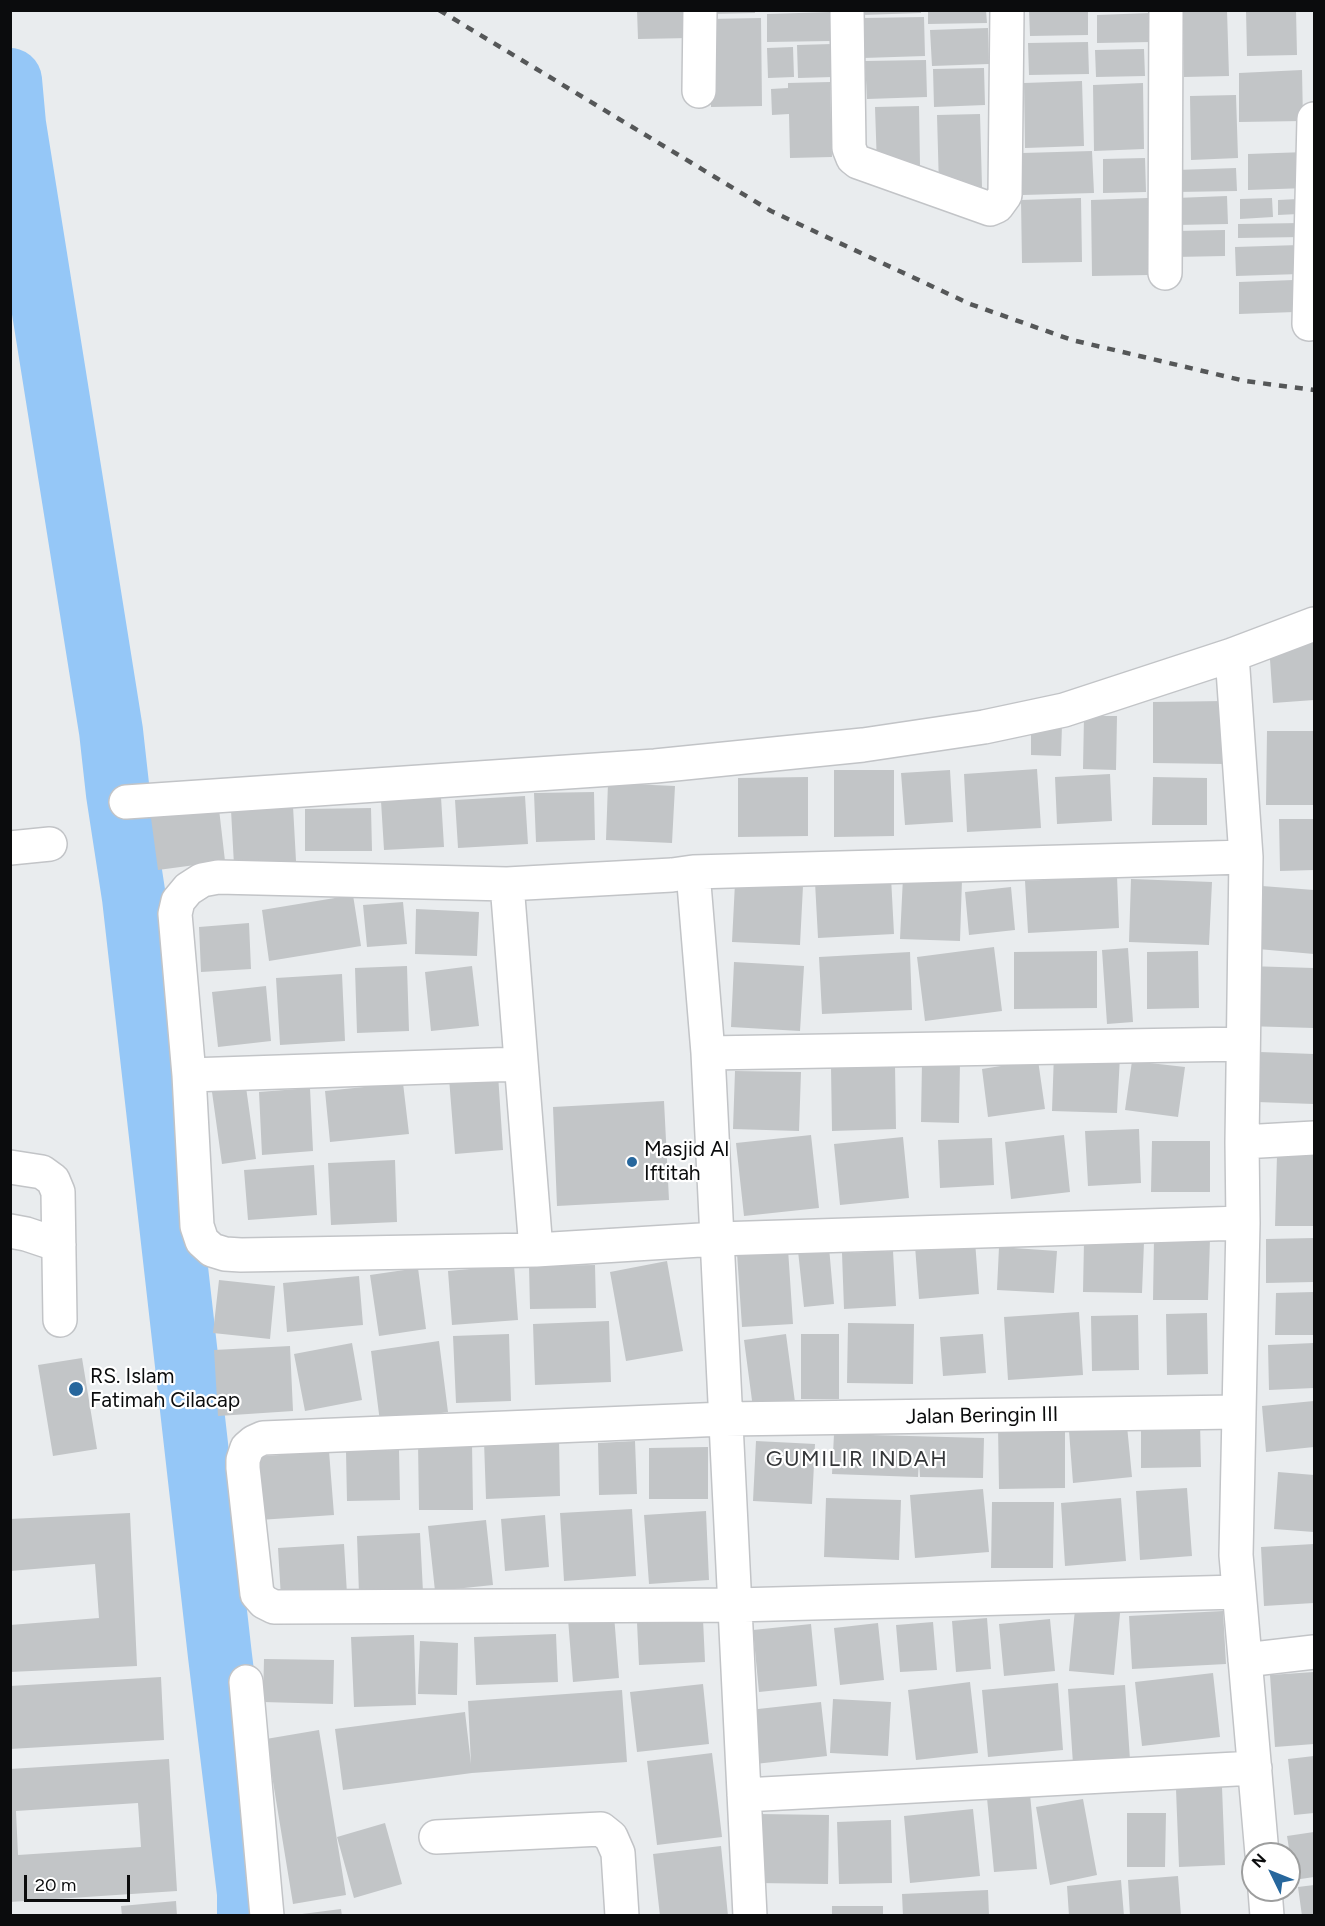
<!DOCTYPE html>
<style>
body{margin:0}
#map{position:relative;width:1325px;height:1926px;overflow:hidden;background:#e9ecee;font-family:Figtree,sans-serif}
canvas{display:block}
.frame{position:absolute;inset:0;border:12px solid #0b0c0d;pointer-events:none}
.north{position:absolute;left:1241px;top:1842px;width:60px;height:60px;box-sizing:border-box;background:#fff;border:2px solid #9d9e9e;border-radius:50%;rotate:313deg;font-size:16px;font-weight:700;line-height:24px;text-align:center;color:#0b0c0d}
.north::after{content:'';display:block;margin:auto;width:21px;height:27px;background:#27679d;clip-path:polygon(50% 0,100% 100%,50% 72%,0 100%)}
.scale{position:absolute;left:24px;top:1875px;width:106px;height:27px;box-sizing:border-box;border:3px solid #0b0c0d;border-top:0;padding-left:8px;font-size:18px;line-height:21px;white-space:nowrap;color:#0b0c0d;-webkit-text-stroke:4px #fff;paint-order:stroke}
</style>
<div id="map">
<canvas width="1325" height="1926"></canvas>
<div class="frame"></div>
<div class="north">N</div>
<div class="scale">20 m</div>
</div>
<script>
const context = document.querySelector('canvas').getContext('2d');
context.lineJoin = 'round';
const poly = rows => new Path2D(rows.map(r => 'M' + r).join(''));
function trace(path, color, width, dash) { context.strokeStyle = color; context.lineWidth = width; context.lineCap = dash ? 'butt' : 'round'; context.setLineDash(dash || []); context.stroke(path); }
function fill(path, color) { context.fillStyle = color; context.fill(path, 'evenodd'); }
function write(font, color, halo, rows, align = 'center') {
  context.font = font + ' Figtree,sans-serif'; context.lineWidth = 4.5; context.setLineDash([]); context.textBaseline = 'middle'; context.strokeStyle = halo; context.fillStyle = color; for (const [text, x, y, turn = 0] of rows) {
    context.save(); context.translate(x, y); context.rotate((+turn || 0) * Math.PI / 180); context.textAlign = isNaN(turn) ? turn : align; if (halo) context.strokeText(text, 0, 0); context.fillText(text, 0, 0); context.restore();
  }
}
const river = poly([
 [10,80,14,124,111,731,118,794,134,898,220,1656,249,1893,249,1916]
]);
const building = poly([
 [637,10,690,10,690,38,638,39],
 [709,10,755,10,755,13,709,14],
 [862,10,921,10,921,13,862,15],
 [928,10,986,10,987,23,928,24],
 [1029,10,1088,10,1088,35,1030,36],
 [1183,10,1227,10,1229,76,1184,77],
 [1246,10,1296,10,1297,55,1247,56],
 [831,12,831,41,767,42,767,14],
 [1150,13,1151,42,1097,43,1097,15],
 [924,17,925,56,863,58,863,18],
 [761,18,762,106,711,107,709,19],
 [988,28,989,64,932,66,930,30],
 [1088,42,1089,74,1029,75,1028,43],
 [832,44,833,77,798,78,797,45],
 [793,47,794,77,768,78,767,48],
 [1144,49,1145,76,1096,77,1095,50],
 [926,60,927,97,867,99,865,61],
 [984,68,985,105,934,107,933,69],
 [1302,70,1303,121,1239,122,1239,73],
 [1082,81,1084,146,1025,148,1024,83],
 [830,82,832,157,790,158,789,114,772,115,771,89,788,88,788,83],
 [1143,83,1144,149,1094,151,1093,85],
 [1236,95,1238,158,1191,160,1190,96],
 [919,106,920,165,877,166,875,107],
 [980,114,982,187,939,187,937,115],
 [1092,151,1094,193,1023,195,1022,153],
 [1306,152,1307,188,1248,190,1248,154],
 [1145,158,1146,192,1103,193,1103,159],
 [1236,168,1237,191,1176,192,1176,170],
 [1227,196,1228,224,1177,225,1176,198],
 [1081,198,1082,262,1022,263,1021,200],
 [1148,198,1149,275,1092,276,1091,200],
 [1272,198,1273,217,1240,219,1240,199],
 [1298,199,1298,214,1278,215,1278,200],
 [1301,223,1302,237,1238,238,1238,224],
 [1225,230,1225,256,1175,257,1175,231],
 [1299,245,1300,274,1236,276,1235,247],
 [1294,280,1295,312,1239,314,1239,282],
 [1314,642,1314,700,1273,703,1269,645],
 [1224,701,1225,764,1153,763,1153,702],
 [1084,716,1117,716,1116,770,1083,769],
 [1031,724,1062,725,1061,756,1031,755],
 [1267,731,1314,731,1314,805,1266,805],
 [1037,769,1041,828,967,832,964,774],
 [834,770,894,770,894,836,834,837],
 [950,770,953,822,905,825,901,773],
 [1110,774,1112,821,1057,824,1055,777],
 [808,777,808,836,738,837,738,778],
 [1153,777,1207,778,1207,825,1152,825],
 [608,783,675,786,672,843,606,840],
 [594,792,595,840,536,842,534,793],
 [525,796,528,844,458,848,455,800],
 [441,797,444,847,384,850,381,801],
 [293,806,296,861,234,865,231,810],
 [371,808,372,851,305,851,305,809],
 [219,809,225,861,158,870,151,818],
 [1279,819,1314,819,1314,870,1280,871],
 [1117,876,1119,928,1028,933,1025,881],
 [891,877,894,934,818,938,815,882],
 [903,877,962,879,960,941,900,939],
 [1131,879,1212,882,1209,945,1129,942],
 [735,883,803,886,800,945,732,942],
 [1262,886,1314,890,1314,954,1258,949],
 [1011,887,1015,930,969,935,965,892],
 [353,895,361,946,269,961,262,910],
 [403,902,407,944,367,947,363,905],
 [416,909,479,912,477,956,415,954],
 [249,923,251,969,201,972,199,927],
 [994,947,1002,1011,925,1021,917,957],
 [1128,948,1133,1022,1107,1024,1102,950],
 [1097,951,1097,1008,1014,1009,1014,952],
 [1198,951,1199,1008,1147,1009,1147,952],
 [910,952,912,1010,822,1014,819,957],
 [734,962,804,966,800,1031,731,1027],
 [407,966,409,1031,357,1033,355,968],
 [472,966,479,1026,431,1031,425,972],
 [1247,966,1314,968,1314,1028,1245,1026],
 [342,974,345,1041,280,1045,276,978],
 [266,986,271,1041,218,1047,212,992],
 [1260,1052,1314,1054,1314,1104,1257,1102],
 [1054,1053,1120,1056,1117,1113,1052,1111],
 [1038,1060,1045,1109,988,1117,982,1069],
 [922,1061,960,1061,959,1123,921,1122],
 [1132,1061,1185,1067,1178,1117,1125,1110],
 [895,1065,896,1129,832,1131,831,1067],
 [735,1071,801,1072,799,1131,733,1129],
 [498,1074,503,1150,455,1154,449,1078],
 [403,1083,409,1134,330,1142,325,1091],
 [246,1087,256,1159,222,1164,212,1092],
 [310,1088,313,1151,262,1155,259,1092],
 [664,1101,669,1200,557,1206,553,1107],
 [1139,1129,1141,1183,1088,1186,1085,1131],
 [811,1135,819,1208,744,1216,736,1143],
 [1064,1135,1070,1192,1011,1199,1005,1142],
 [903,1137,909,1198,840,1205,834,1144],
 [992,1138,994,1185,940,1188,938,1140],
 [1152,1141,1210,1141,1210,1192,1151,1192],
 [1277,1155,1314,1155,1314,1226,1275,1226],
 [395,1160,397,1222,331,1225,328,1163],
 [314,1165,317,1215,248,1220,244,1170],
 [1314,1238,1314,1282,1266,1283,1266,1239],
 [1154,1239,1210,1239,1208,1300,1153,1300],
 [975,1241,979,1294,919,1299,915,1246],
 [1084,1241,1144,1242,1142,1293,1083,1292],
 [829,1247,834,1304,804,1307,798,1251],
 [999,1247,1057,1251,1054,1293,997,1290],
 [788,1249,793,1324,742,1327,737,1253],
 [893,1251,896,1306,844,1309,842,1253],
 [667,1261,683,1351,626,1361,610,1272],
 [514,1265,518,1320,452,1325,448,1271],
 [595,1265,596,1308,530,1309,529,1266],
 [418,1268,426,1329,379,1336,370,1275],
 [359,1276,363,1325,287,1332,283,1283],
 [219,1280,275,1286,270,1339,213,1333],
 [1314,1292,1314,1335,1275,1335,1276,1293],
 [1079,1312,1083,1375,1008,1380,1004,1317],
 [1207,1313,1208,1374,1167,1375,1166,1314],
 [1138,1315,1139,1370,1092,1371,1091,1316],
 [609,1321,611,1382,535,1385,533,1324],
 [848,1323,914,1324,913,1384,847,1383],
 [509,1334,511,1401,456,1403,453,1336],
 [786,1334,795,1402,753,1408,744,1340],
 [801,1334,839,1334,839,1399,801,1399],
 [983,1334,986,1373,943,1376,940,1337],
 [439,1341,448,1412,380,1422,371,1351],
 [352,1343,362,1400,305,1411,294,1354],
 [1314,1343,1314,1388,1269,1390,1268,1345],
 [290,1346,293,1411,218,1416,214,1350],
 [82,1358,97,1449,53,1456,38,1365],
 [1314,1401,1314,1447,1266,1452,1262,1406],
 [1200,1422,1201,1467,1141,1468,1141,1423],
 [1065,1425,1065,1488,999,1489,998,1426],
 [1127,1426,1132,1477,1073,1483,1069,1431],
 [834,1434,984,1438,983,1478,920,1477,919,1460,918,1477,832,1474],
 [559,1438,560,1496,486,1499,484,1441],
 [635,1441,637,1494,599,1495,598,1443],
 [756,1441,815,1444,812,1504,753,1501],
 [418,1442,472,1442,473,1510,419,1510],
 [708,1447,708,1499,649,1499,649,1448],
 [399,1450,400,1500,347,1501,346,1451],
 [329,1451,334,1515,259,1520,255,1457],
 [1278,1472,1314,1475,1314,1532,1274,1529],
 [1187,1488,1192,1556,1140,1560,1136,1491],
 [983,1489,989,1552,915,1558,910,1495],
 [826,1498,901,1500,899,1560,824,1557],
 [1121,1498,1126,1561,1065,1566,1061,1503],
 [992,1502,1054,1502,1053,1568,991,1568],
 [632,1509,636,1576,564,1581,560,1513],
 [706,1511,709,1580,649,1584,644,1515],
 [130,1513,137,1666,10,1672,10,1625,99,1618,95,1564,10,1571,10,1519],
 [545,1515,549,1567,505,1571,501,1519],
 [486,1520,493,1585,435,1591,428,1526],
 [420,1533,423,1592,359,1594,357,1536],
 [344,1544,347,1594,281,1598,278,1548],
 [1314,1544,1314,1603,1264,1606,1261,1547],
 [1076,1599,1121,1603,1114,1675,1069,1671],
 [1223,1611,1226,1664,1132,1669,1129,1616],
 [614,1615,619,1678,573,1682,568,1619],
 [987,1618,991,1669,956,1672,952,1621],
 [703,1619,705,1662,639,1665,637,1622],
 [1050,1619,1055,1671,1004,1676,999,1624],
 [933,1622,937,1670,900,1672,896,1625],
 [878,1623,884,1680,840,1685,834,1628],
 [811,1624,817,1686,759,1692,753,1630],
 [556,1634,558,1682,476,1685,474,1637],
 [414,1635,416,1705,354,1707,351,1637],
 [420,1641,458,1643,457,1695,418,1694],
 [264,1659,334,1660,333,1704,263,1702],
 [1314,1672,1314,1744,1275,1747,1270,1675],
 [1213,1673,1220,1737,1142,1746,1135,1682],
 [161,1677,164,1740,10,1749,10,1686],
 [970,1682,978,1753,916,1760,908,1690],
 [1058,1683,1063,1750,988,1757,982,1690],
 [703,1684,709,1744,637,1752,630,1692],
 [1125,1685,1130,1760,1073,1764,1068,1689],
 [622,1690,627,1762,472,1773,343,1790,335,1729,465,1712,471,1764,468,1701],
 [833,1699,891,1702,888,1756,830,1753],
 [821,1702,827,1756,755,1764,749,1710],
 [319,1730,346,1895,293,1904,266,1739],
 [712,1753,722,1837,657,1845,647,1761],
 [1314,1756,1314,1813,1294,1815,1288,1759],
 [169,1759,177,1891,10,1902,10,1769],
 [138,1803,141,1847,18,1855,16,1811],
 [1222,1787,1225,1865,1179,1867,1176,1789],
 [1030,1794,1037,1869,994,1872,987,1798],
 [1083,1799,1097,1875,1050,1885,1036,1807],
 [973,1809,980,1876,910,1883,904,1816],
 [1127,1813,1166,1813,1165,1867,1127,1867],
 [759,1814,829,1815,828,1884,757,1883],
 [891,1820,892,1883,839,1884,837,1822],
 [385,1823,402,1884,354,1898,337,1837],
 [1314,1832,1314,1877,1294,1880,1287,1836],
 [721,1846,728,1916,660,1916,653,1854],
 [1178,1876,1181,1916,1130,1916,1128,1880],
 [1121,1880,1124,1916,1069,1916,1067,1886],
 [1314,1885,1314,1916,1302,1916,1298,1887],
 [988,1890,989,1916,903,1916,902,1894],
 [176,1901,177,1916,122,1916,121,1906],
 [832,1906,883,1906,883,1916,832,1916],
 [341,1909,342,1916,302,1916,302,1914]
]);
const minor = poly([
 [847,10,849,148,853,158,858,162,990,209,997,206,1005,195,1007,10],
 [699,91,700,10],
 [1165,273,1166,10],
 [1309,324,1314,119],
 [1232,655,1246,857,1242,1142,1243,1223,1236,1555,1262,1854],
 [126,802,655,766,863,745,984,727,1064,710,1232,655,1314,624],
 [10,848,50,844],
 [693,872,1246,857],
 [507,884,536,1250],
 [708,1053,1243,1044],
 [521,1064,189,1075,197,1226,202,1241,212,1250,225,1254,241,1255,536,1250,717,1239,1243,1223],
 [189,1075,175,914,178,901,188,889,202,880,218,877,507,884,672,875,693,872,708,1053,750,1916],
 [1242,1142,1314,1138],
 [10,1167,42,1172,53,1180,58,1192,60,1320],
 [10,1231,26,1234,59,1245],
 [1238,1412,725,1419,263,1438,254,1442,247,1448,243,1460,243,1468,257,1594,264,1602,274,1607,735,1605,1239,1592],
 [1245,1660,1314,1652],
 [246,1682,267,1916],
 [744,1795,1255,1768],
 [436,1837,601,1829,611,1837,618,1853,622,1916],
 [1265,1890,1267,1916]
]);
const rail = poly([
 [439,10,771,211,970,304,1072,340,1245,381,1314,390]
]);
const markers = [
 [632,1162,6,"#27679d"],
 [76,1389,8,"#27679d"]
];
const poiNames = [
 ["Masjid Al",644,1150],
 ["Iftitah",644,1174],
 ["RS. Islam",90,1377],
 ["Fatimah Cilacap",90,1401]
];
const streetNames = [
 ["Jalan Beringin III",982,1416,-1]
];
const neighbourhoodNames = [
 ["GUMILIR INDAH",857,1460]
];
trace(river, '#95c7f7', 64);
fill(building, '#c2c5c7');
trace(minor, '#c2c4c7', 36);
trace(minor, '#fff', 33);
trace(rail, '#555758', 4.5, [8, 8]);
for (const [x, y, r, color] of markers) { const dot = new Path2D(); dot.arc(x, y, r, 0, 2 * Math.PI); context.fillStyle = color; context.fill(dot); trace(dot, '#fff', 2); }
write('21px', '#0b0c0d', '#fff', poiNames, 'left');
write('21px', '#0b0c0d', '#fff', streetNames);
context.letterSpacing = '1.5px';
write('22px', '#343638', '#fff', neighbourhoodNames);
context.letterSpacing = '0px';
</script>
